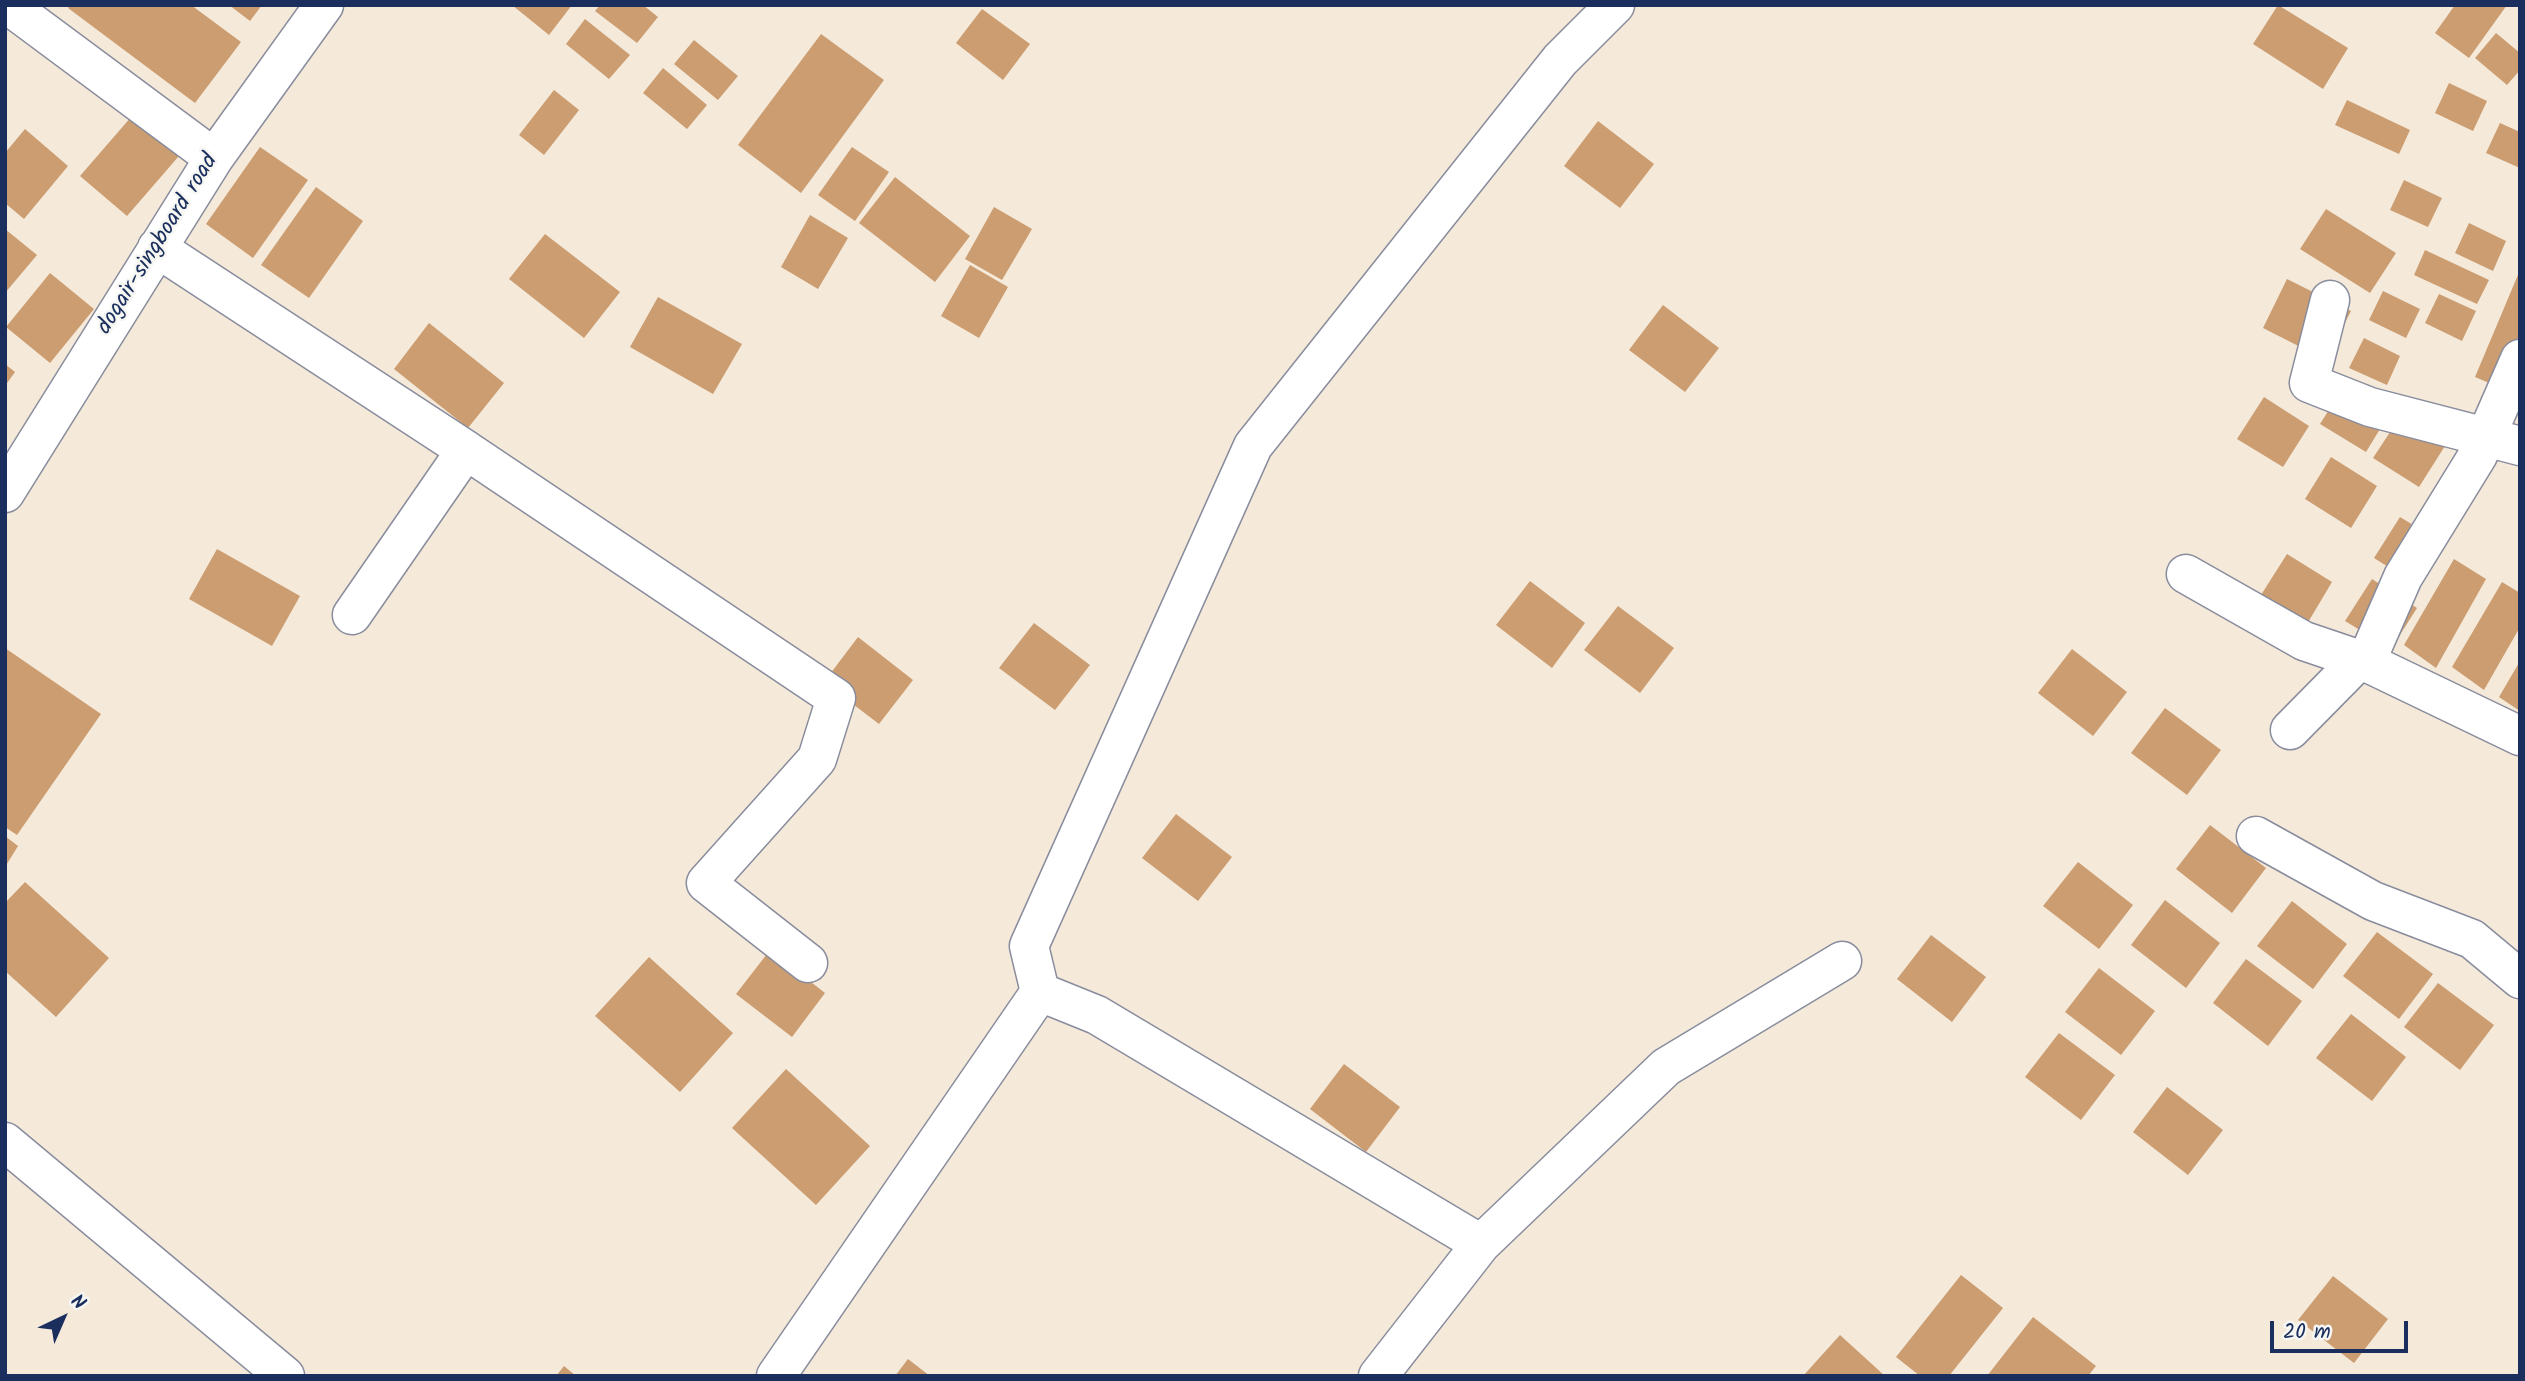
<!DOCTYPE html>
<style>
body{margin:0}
#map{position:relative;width:2525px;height:1381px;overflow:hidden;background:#f5e9da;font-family:Kalam,sans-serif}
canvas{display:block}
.frame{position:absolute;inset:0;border:7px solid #1b2f5e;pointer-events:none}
.north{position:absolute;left:28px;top:1283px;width:70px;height:70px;-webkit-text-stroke:5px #f6f6f2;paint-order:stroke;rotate:44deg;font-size:19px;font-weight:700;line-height:28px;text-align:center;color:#1b2f5e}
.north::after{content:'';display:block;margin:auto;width:24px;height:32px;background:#1b2f5e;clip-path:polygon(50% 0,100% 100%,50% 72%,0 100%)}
.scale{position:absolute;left:2270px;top:1321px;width:138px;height:32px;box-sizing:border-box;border:4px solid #1b2f5e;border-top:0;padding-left:9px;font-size:21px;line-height:24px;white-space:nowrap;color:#1b2f5e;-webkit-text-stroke:5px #f6f6f2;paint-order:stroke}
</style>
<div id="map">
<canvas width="2525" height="1381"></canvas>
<div class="frame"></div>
<div class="north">N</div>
<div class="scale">20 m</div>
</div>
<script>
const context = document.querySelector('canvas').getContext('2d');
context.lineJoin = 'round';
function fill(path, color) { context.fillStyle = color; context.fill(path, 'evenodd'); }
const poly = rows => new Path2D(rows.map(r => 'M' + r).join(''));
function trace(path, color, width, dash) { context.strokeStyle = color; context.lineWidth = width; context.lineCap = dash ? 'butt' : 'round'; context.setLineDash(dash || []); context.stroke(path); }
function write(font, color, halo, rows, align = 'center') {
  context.font = font + ' Kalam,sans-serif'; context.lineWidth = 5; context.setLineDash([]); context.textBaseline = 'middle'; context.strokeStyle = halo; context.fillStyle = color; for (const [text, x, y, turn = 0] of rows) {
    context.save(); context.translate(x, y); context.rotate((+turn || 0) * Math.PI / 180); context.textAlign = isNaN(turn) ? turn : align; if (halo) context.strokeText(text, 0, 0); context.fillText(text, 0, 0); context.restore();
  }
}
const building = poly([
 [70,5,191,5,241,42,195,103,68,8],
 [229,5,262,5,250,21],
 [512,5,572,5,549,35],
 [600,5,643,5,658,17,637,43,595,11],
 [2278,5,2348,48,2323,89,2253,44],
 [2455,5,2507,5,2469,58,2435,33],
 [982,9,1030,44,1003,80,956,43],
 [585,19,630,55,609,79,566,44],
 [2496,33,2520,53,2520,70,2507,85,2475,58],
 [821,34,884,80,801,193,738,145],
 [694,40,738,76,718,100,674,64],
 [663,68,707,105,687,129,643,93],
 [2449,83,2487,101,2473,131,2435,113],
 [554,90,579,110,544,155,519,135],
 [2347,100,2410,130,2399,154,2335,125],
 [138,109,185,149,127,216,80,176],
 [1598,121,1654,164,1620,208,1564,166],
 [2500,123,2520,132,2520,168,2486,153],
 [25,129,68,166,24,219,5,203,5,153],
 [260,147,308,180,253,258,206,224],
 [852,147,889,172,855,221,818,195],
 [895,177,970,236,935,282,859,223],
 [2404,180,2442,198,2428,227,2390,210],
 [316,187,363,221,309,298,261,265],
 [994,207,1032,229,1002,280,965,259],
 [2326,209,2396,253,2370,293,2300,249],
 [810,215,848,238,818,289,781,267],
 [2469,223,2506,241,2493,271,2455,253],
 [5,229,37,255,5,293],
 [545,234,620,292,584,338,509,279],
 [2425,250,2489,280,2477,304,2414,275],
 [970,265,1008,287,979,338,941,316],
 [2520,270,2520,396,2475,377],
 [50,273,94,309,50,363,6,327],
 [2287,279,2351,311,2326,360,2263,328],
 [2383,291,2420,309,2406,338,2369,320],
 [2439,294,2476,311,2462,341,2425,323],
 [658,297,742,344,713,394,630,347],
 [1663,305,1719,348,1685,392,1629,350],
 [429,323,504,383,468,428,394,369],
 [2364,338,2400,356,2387,385,2349,368],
 [5,364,15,372,5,386],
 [2346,383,2391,411,2366,452,2320,424],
 [2264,397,2309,426,2283,467,2237,439],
 [2400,417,2445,446,2419,487,2373,458],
 [2331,457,2377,486,2351,528,2305,499],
 [2400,517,2446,545,2420,587,2374,558],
 [217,549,300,596,272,646,189,599],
 [2287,554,2332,582,2307,624,2261,595],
 [2454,559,2486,579,2436,668,2404,645],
 [2372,579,2417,608,2391,649,2345,621],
 [1530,581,1585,623,1552,668,1496,625],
 [2502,582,2520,593,2520,627,2484,690,2452,667],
 [1618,606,1674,648,1640,693,1584,650],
 [1034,623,1090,665,1055,710,999,668],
 [858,637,913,680,879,724,824,682],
 [5,648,101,714,17,835,5,827],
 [2072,649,2127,692,2093,736,2038,693],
 [2520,661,2520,711,2499,697],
 [2165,708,2221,750,2187,795,2131,753],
 [1176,814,1232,857,1198,901,1142,858],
 [2210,825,2266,868,2232,913,2176,869],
 [5,836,18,846,5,867],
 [2078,862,2133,905,2099,949,2043,906],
 [25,882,109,958,56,1017,5,971,5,903],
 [2165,900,2220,943,2186,988,2131,945],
 [2292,901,2347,944,2313,989,2257,946],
 [2377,932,2433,974,2399,1019,2343,976],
 [1931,935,1986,977,1952,1022,1897,979],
 [770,950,825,993,792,1037,736,994],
 [649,957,733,1033,680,1092,595,1016],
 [2246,959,2302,1001,2268,1046,2213,1003],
 [2099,968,2155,1011,2121,1055,2065,1012],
 [2438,983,2494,1025,2460,1070,2404,1027],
 [2351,1014,2406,1057,2372,1101,2316,1058],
 [2059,1033,2115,1075,2081,1120,2025,1077],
 [1344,1064,1400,1107,1366,1152,1310,1109],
 [786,1069,870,1146,816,1205,732,1128],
 [2167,1087,2223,1130,2188,1175,2133,1132],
 [1961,1275,2003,1308,1949,1376,1920,1376,1896,1357],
 [2333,1276,2388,1319,2354,1363,2298,1320],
 [2033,1317,2096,1366,2088,1376,1987,1376],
 [1840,1335,1885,1376,1803,1376],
 [908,1359,930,1376,895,1376],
 [564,1366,576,1376,556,1376]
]);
const minor = poly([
 [8,5,214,158],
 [157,248,466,450,352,615],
 [2330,300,2309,383,2370,407,2520,446],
 [466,450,836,698,817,759,706,883,808,963],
 [5,493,214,158,324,5],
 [2186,574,2304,641,2366,662,2520,736],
 [2290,730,2360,659,2366,662,2403,577,2478,455,2520,359],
 [2256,836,2373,901,2472,939,2520,979],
 [5,1142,285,1376],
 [1481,1244,1666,1067,1842,961],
 [776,1376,1040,992],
 [1378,1376,1481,1244,1097,1015,1040,992,1029,946,1253,446,1560,60,1615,5]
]);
const streetNames = [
 ["dogair-singboard road",159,245,-58]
];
fill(building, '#cb9d70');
trace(minor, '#888c9c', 41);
trace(minor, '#fff', 38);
write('23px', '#1b2f5e', '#f6f6f2', streetNames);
</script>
